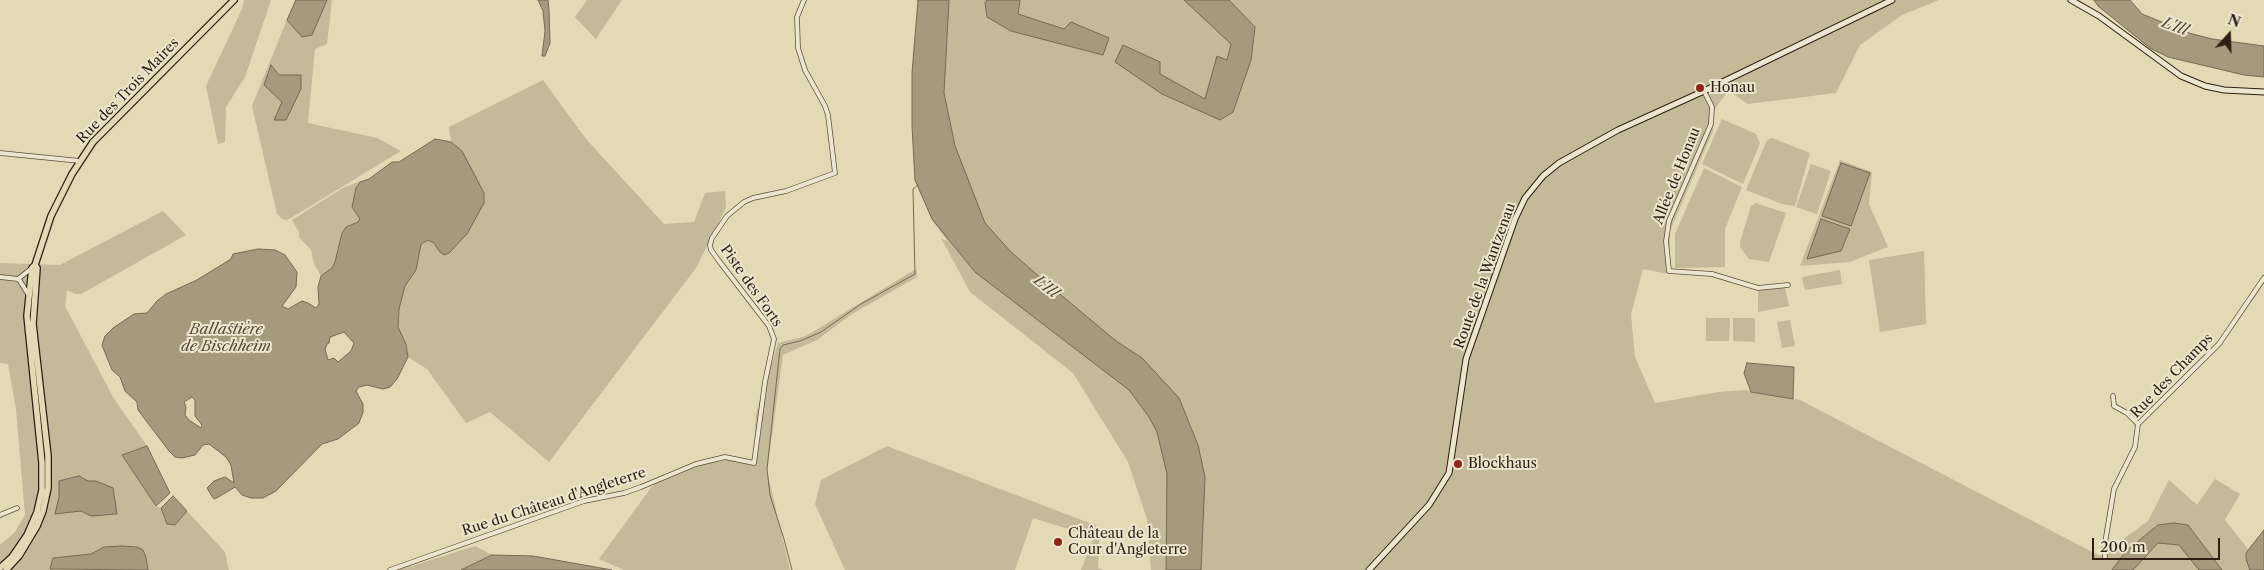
<!DOCTYPE html>
<meta charset="utf-8">
<style>
body{margin:0}
#map{position:relative;width:2264px;height:570px;overflow:hidden;background:#e3d9b4;font-family:"Libre Caslon Text",serif}
canvas{display:block}
.north{position:absolute;left:2204px;top:10px;width:50px;height:50px;-webkit-text-stroke:4px #ede6ce;paint-order:stroke;rotate:20deg;font-size:14px;font-weight:700;line-height:20px;text-align:center;color:#2e1f12}
.north::after{content:'';display:block;margin:auto;width:18px;height:22px;background:#2e1f12;clip-path:polygon(50% 0,100% 100%,50% 72%,0 100%)}
.scale{position:absolute;left:2092px;top:538px;width:128px;height:22px;box-sizing:border-box;border:2px solid #2e1f12;border-top:0;padding-left:6px;font-size:15px;line-height:18px;white-space:nowrap;color:#2e1f12;-webkit-text-stroke:4px #ede6ce;paint-order:stroke}
</style>
<div id="map">
<canvas width="2264" height="570"></canvas>
<div class="north">N</div>
<div class="scale">200 m</div>
</div>
<script>
const context = document.querySelector('canvas').getContext('2d');
context.lineJoin = 'round';
function fill(path, color) { context.fillStyle = color; context.fill(path, 'evenodd'); }
const poly = rows => new Path2D(rows.map(r => 'M' + r).join(''));
function trace(path, color, width, dash) { context.strokeStyle = color; context.lineWidth = width; context.lineCap = dash ? 'butt' : 'round'; context.setLineDash(dash || []); context.stroke(path); }
function write(font, color, halo, rows, align = 'center') {
  context.font = font + ' "Libre Caslon Text",serif'; context.lineWidth = 4; context.setLineDash([]); context.textBaseline = 'middle'; context.strokeStyle = halo; context.fillStyle = color; for (const [text, x, y, turn = 0] of rows) {
    context.save(); context.translate(x, y); context.rotate((+turn || 0) * Math.PI / 180); context.textAlign = isNaN(turn) ? turn : align; if (halo) context.strokeText(text, 0, 0); context.fillText(text, 0, 0); context.restore();
  }
}
const green = poly([
 [244,0,271,0,245,77,226,107,225,142,218,144,206,86,242,9],
 [295,0,332,0,327,44,315,49,308,123,377,138,401,151,299,213,287,220,282,219,277,214,252,106],
 [587,0,622,0,596,39,575,17],
 [936,0,1939,0,1902,15,1860,45,1836,93,1748,104,1729,91,1727,92,1715,109,1713,131,1670,231,1669,274,1643,269,1631,314,1635,357,1655,403,1719,392,1745,390,1800,400,2100,556,2148,521,2169,480,2197,505,2215,479,2240,494,2225,520,2248,549,2264,530,2264,570,2222,570,2188,525,2112,570,1151,570,1147,519,1128,462,1073,373,970,292,941,238,948,242,932,220,917,185,942,172],
 [543,80,586,139,664,224,694,222,705,193,725,191,726,208,696,268,549,462,490,412,466,423,427,369,408,357,406,344,398,327,399,309,405,286,416,270,421,244,428,240,449,253,467,234,462,151,451,142,449,127],
 [1722,119,1756,134,1760,143,1743,184,1702,164],
 [1772,138,1810,153,1795,206,1782,204,1746,190,1767,140],
 [1840,160,1872,172,1869,204,1888,247,1850,262,1800,266],
 [1811,164,1831,171,1817,214,1796,207],
 [1704,168,1742,187,1725,229,1725,267,1675,268,1675,234],
 [360,181,356,188,352,207,360,219,358,222,346,227,342,232,335,262,332,268,321,276,314,264,311,250,299,237,299,232,292,220,341,189],
 [1756,203,1786,213,1769,262,1749,259,1740,247,1740,242,1751,206],
 [163,211,186,235,81,294,75,294,67,290,65,306,113,397,147,446,122,455,156,506,161,508,167,523,176,525,187,511,225,552,229,570,148,570,146,557,137,547,122,546,104,547,91,554,53,558,50,568,54,570,0,570,0,545,15,532,25,515,16,409,8,364,0,363,0,263,60,265],
 [1924,251,1926,324,1880,332,1869,260],
 [916,269,917,277,852,314,817,340,783,355,767,471,790,570,624,570,599,559,653,485,701,465,731,459,753,464,756,414,778,343,806,336],
 [1840,270,1842,284,1805,290,1802,277],
 [1785,287,1789,306,1758,312,1758,290],
 [1706,318,1730,318,1729,341,1706,341],
 [1733,318,1755,318,1755,342,1733,341],
 [1790,320,1795,346,1782,348,1777,322],
 [887,446,1100,527,1098,568,1104,570,1081,570,1094,537,1033,518,1015,570,845,570,815,504,821,480],
 [2158,543,2179,545,2199,570,2133,570],
 [475,546,492,555,461,570,399,570]
]);
const water = poly([
 [296,0,327,0,312,35,302,37,287,20,296,0],
 [538,0,548,0,549,9,550,43,545,56,542,56,545,31,543,11,538,0],
 [918,0,949,0,944,93,955,146,985,223,1011,252,1049,285,1116,341,1142,358,1179,398,1198,445,1205,477,1201,570,1166,570,1167,474,1157,432,1149,417,1129,390,975,272,932,219,915,180,912,126,912,73,918,0],
 [987,0,1020,0,1018,14,1064,29,1071,22,1109,38,1103,55,1011,31,987,17,985,3,987,0],
 [1184,0,1229,0,1255,27,1251,60,1233,112,1220,120,1162,94,1115,62,1123,45,1160,62,1160,74,1205,99,1217,56,1227,60,1231,44,1184,0],
 [2094,0,2130,0,2142,14,2189,33,2212,39,2264,46,2264,77,2244,75,2168,57,2150,48,2098,6,2094,0],
 [271,65,279,75,301,75,301,89,286,120,274,120,282,102,264,85,271,65],
 [435,139,451,142,462,151,484,193,484,203,467,234,449,253,444,255,440,252,434,243,428,240,421,244,416,270,405,286,399,309,398,327,406,344,408,357,397,379,390,387,383,389,367,385,359,387,356,391,363,404,363,412,359,423,338,439,322,444,276,491,263,498,251,498,242,495,235,487,215,499,213,498,207,488,214,481,225,477,234,483,231,465,226,457,209,444,203,445,195,455,182,458,175,457,169,451,138,410,137,402,125,391,120,377,112,370,102,345,105,336,113,328,134,314,147,313,157,301,166,294,197,280,231,259,233,254,258,249,275,250,285,255,297,272,296,287,282,306,288,309,302,301,308,303,316,308,319,304,318,287,321,276,332,268,335,262,342,233,346,227,358,222,360,219,352,207,356,188,360,182,369,179,392,162,399,162,435,139],
 [344,332,354,343,351,351,338,362,334,358,328,360,325,349,327,344,329,343,330,337,344,332],
 [192,397,195,400,195,416,202,425,201,428,189,420,185,415,186,407,184,402,192,397],
 [1841,163,1870,173,1851,226,1822,216,1841,163],
 [1821,219,1850,229,1841,251,1807,259,1821,219],
 [1747,363,1794,367,1793,399,1751,392,1744,373,1747,363],
 [147,446,170,493,156,506,122,455,147,446],
 [79,476,88,481,96,481,113,488,117,514,91,516,81,511,55,514,59,497,59,481,79,476],
 [173,496,187,511,175,525,167,524,161,508,173,496],
 [2174,523,2188,525,2222,570,2199,570,2179,545,2158,543,2133,570,2112,570,2126,551,2158,525,2174,523],
 [2264,530,2264,570,2250,570,2246,559,2246,553,2264,530],
 [122,546,137,547,143,550,146,557,148,570,50,569,53,558,91,554,104,547,122,546],
 [492,555,533,556,612,570,461,570,492,555]
]);
const stream = poly([
 [792,570,784,539,770,495,767,469,780,349,783,345,800,341,821,332,861,304,915,274,913,189,918,185]
]);
const street = poly([
 [1704,91,1712,107,1711,124,1669,221,1666,241,1669,271,1712,274,1758,288,1788,285],
 [0,153,80,161],
 [0,277,18,279],
 [20,281,18,279,32,268],
 [20,281,28,294],
 [2113,396,2114,406,2127,413,2138,424],
 [0,515,17,508],
 [2105,557,2104,549,2114,489,2135,447,2138,424,2219,344,2264,278],
 [390,570,584,501,624,493,641,487,696,464,725,457,754,463,765,382,774,339,769,326,719,261,711,250,710,245,712,238,727,216,744,202,753,198,786,191,835,173,828,115,825,106,805,70,798,48,797,17,804,0]
]);
const secondary = poly([
 [2071,0,2099,16,2181,76,2205,86,2224,90,2264,92],
 [1369,570,1429,505,1449,473,1466,359,1515,219,1525,198,1543,176,1559,163,1618,130,1704,91,1892,0]
]);
const primary = poly([
 [0,568,12,557,27,535,37,512,42,490,42,463,27,316,32,268,35,265,51,216,72,174,93,142,234,0],
 [6,570,19,556,37,526,43,511,48,488,48,456,33,324,37,268,35,265]
]);
const markers = [
 [1700,88,5,"#8f2418"],
 [1458,464,5,"#8f2418"],
 [1058,542,5,"#8f2418"]
];
const poiNames = [
 ["Honau",1710,88],
 ["Blockhaus",1468,464],
 ["Château de la",1068,534],
 ["Cour d'Angleterre",1068,550]
];
const streetNames = [
 ["Rue des Trois Maires",128,91,-46],
 ["Allée de Honau",1677,176,-68],
 ["Route de la Wantzenau",1485,276,-70],
 ["Piste des Forts",751,286,55],
 ["Rue des Champs",2172,376,-46],
 ["Rue du Château d'Angleterre",554,502,-18]
];
const waterNames = [
 ["L'Ill",2175,27,21],
 ["L'Ill",1046,287,39],
 ["Ballastière",226,330],
 ["de Bischheim",226,347]
];
fill(green, '#c4b998');
fill(water, '#a59a7d');
trace(water, '#756952', 1);
trace(stream, '#756952', 1);
trace(street, '#5b4e3a', 5.5);
trace(secondary, '#2e1f12', 7);
trace(primary, '#2e1f12', 8);
trace(street, '#ede6ce', 4);
trace(secondary, '#ede6ce', 5);
trace(primary, '#e3d9b4', 5.5);
for (const [x, y, r, color] of markers) { const dot = new Path2D(); dot.arc(x, y, r, 0, 2 * Math.PI); context.fillStyle = color; context.fill(dot); trace(dot, '#ede6ce', 2); }
write('14px', '#2e1f12', '#ede6ce', poiNames, 'left');
write('14px', '#2e1f12', '#ede6ce', streetNames);
write('italic 15px', '#584a37', '#ede6ce', waterNames);
</script>
